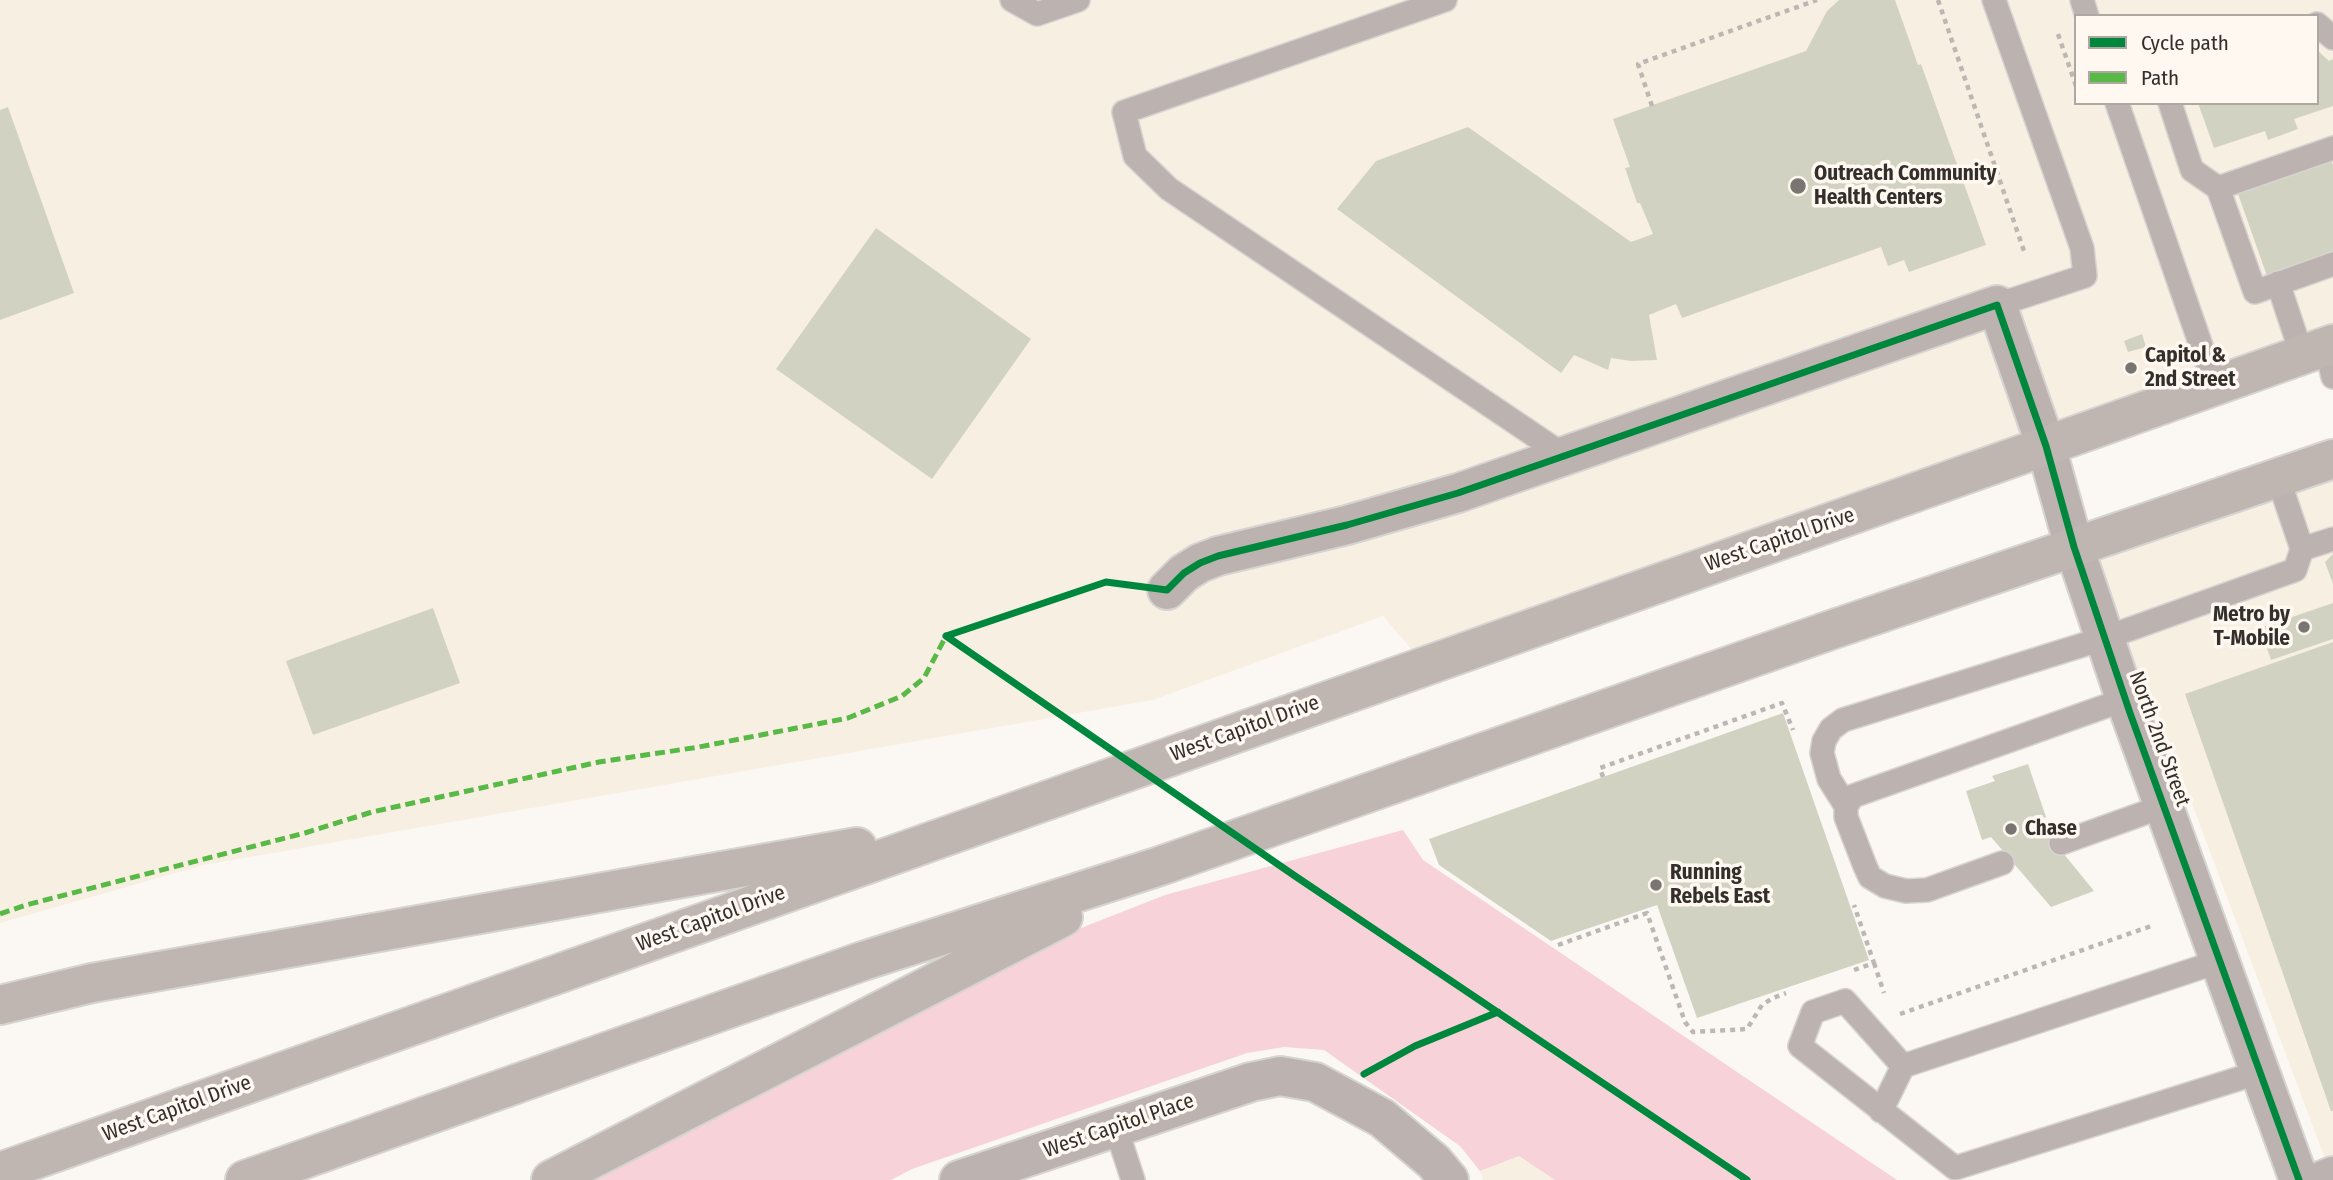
<!DOCTYPE html>
<style>
body{margin:0}
#map{position:relative;width:2333px;height:1180px;overflow:hidden;background:#fbf8f4;font-family:"Fira Sans Condensed",sans-serif}
canvas{display:block}
.legend{position:absolute;left:2074px;top:14px;width:245px;height:91px;box-sizing:border-box;background:#fef8f1;border:2px solid #ada8a2;margin:0;padding:9px 12px;list-style:none;font-size:21px;color:#33302b}
.legend li{display:flex;align-items:center;gap:14px;height:35px}
.legend b{width:35px;border:2px solid #ada8a2}
</style>
<div id="map">
<canvas width="2333" height="1180"></canvas>
<ul class="legend">
<li><b style="height:9px;background:#00873e"></b>Cycle path</li>
<li><b style="height:9px;background:#58b947"></b>Path</li>
</ul>
</div>
<script>
const context = document.querySelector('canvas').getContext('2d');
context.lineJoin = 'round';
function fill(path, color) { context.fillStyle = color; context.fill(path, 'evenodd'); }
const poly = rows => new Path2D(rows.map(r => 'M' + r).join(''));
function trace(path, color, width, dash) { context.strokeStyle = color; context.lineWidth = width; context.lineCap = dash ? 'butt' : 'round'; context.setLineDash(dash || []); context.stroke(path); }
function write(font, color, halo, rows, align = 'center') {
  context.font = font + ' "Fira Sans Condensed",sans-serif'; context.lineWidth = 7; context.setLineDash([]); context.textBaseline = 'middle'; context.strokeStyle = halo; context.fillStyle = color; for (const [text, x, y, turn = 0] of rows) {
    context.save(); context.translate(x, y); context.rotate((+turn || 0) * Math.PI / 180); context.textAlign = isNaN(turn) ? turn : align; if (halo) context.strokeText(text, 0, 0); context.fillText(text, 0, 0); context.restore();
  }
}
const built = poly([
 [0,0,2333,0,2333,344,1425,665,1383,616,1153,700,204,865,0,923],
 [2076,16,2317,16,2317,103,2076,103],
 [2333,459,2333,642,2234,677,2333,645,2333,1180,2155,705,2130,713,2074,547],
 [1519,1155,1555,1180,1483,1180,1480,1171]
]);
const green = poly([
 [1403,830,1423,860,1897,1180,1555,1180,1519,1156,1480,1171,1460,1146,1324,1050,1284,1047,1247,1053,912,1169,891,1180,592,1180,1025,953,1086,926,1165,895]
]);
const building = poly([
 [1839,0,1895,0,1918,65,1921,64,1986,245,1909,272,1904,260,1888,266,1881,247,1682,318,1676,304,1649,315,1657,360,1631,361,1611,358,1608,370,1574,355,1561,373,1337,209,1376,161,1468,127,1631,242,1653,234,1640,203,1637,203,1625,168,1630,167,1613,119,1806,51,1827,11],
 [2317,50,2329,61,2333,59,2333,106,2294,119,2298,129,2268,140,2265,131,2214,148,2198,103,2317,103],
 [8,107,74,293,0,320,0,110],
 [2330,158,2333,165,2333,252,2267,276,2237,191],
 [876,228,1031,339,932,479,776,369],
 [2142,334,2146,347,2128,352,2124,341],
 [2333,554,2333,584,2325,562],
 [2333,603,2333,639,2271,660,2260,628],
 [433,608,460,683,313,735,286,661],
 [2333,642,2333,1111,2331,1111,2185,694],
 [1783,713,1869,960,1697,1018,1657,905,1551,941,1439,865,1429,839],
 [2028,764,2046,817,2037,821,2094,891,2051,907,1991,837,1982,840,1966,791,1995,781,1992,776]
]);
const path = poly([
 [1938,0,2025,254],
 [2058,34,2076,86],
 [1652,106,1638,64,1817,0],
 [1603,777,1600,768,1782,703,1793,730],
 [1558,945,1647,913,1685,1022,1693,1032,1747,1029,1762,1005,1773,998,1786,993],
 [1874,963,1884,993],
 [1854,970,1874,963,1854,905],
 [1900,1014,2154,925]
]);
const service = poly([
 [1012,0,1037,14,1078,0],
 [1445,0,1124,112,1135,156,1169,189,1565,456],
 [1994,0,2082,248,2085,276,1997,305],
 [2082,0,2087,16],
 [2317,24,2333,38],
 [2117,103,2215,386],
 [2170,103,2192,170,2218,188],
 [2333,148,2218,188,2255,292,2333,264],
 [2278,283,2302,355],
 [2326,347,2333,377],
 [2302,549,2333,539],
 [1846,806,1829,779,1822,753,1824,741,1831,729,1843,720,2105,638,2295,570,2302,549,2278,478],
 [2061,843,2164,806],
 [2002,863,1927,890,1906,891,1885,886,1870,877,1865,866,1846,817,1846,806,1853,796,2126,699],
 [2220,961,1903,1066,1845,1001,1813,1012,1800,1046,1955,1168,2260,1072],
 [1881,1111,1903,1066],
 [1116,1128,1133,1180]
]);
const minor = poly([
 [1167,590,1184,573,1200,563,1218,556,1347,525,1458,493,1997,305,2046,446,2074,547,2130,713,2299,1180],
 [959,1180,1251,1082,1280,1076,1315,1082,1382,1118,1434,1162,1449,1180],
 [2323,1180,2333,1176]
]);
const primary = poly([
 [0,1005,92,983,857,847],
 [0,1172,2333,344],
 [245,1180,863,961,1160,866,1828,631,2333,459],
 [551,1180,1063,917]
]);
const quiet = poly([
 [0,914,26,905,305,833,372,812,599,762,699,747,848,718,902,696,924,678,946,636]
]);
const cycleway = poly([
 [946,636,1106,582,1167,590,1184,573,1200,563,1218,556,1347,525,1458,493,1997,305,2046,446,2074,547,2130,713,2299,1180],
 [946,636,1295,876,1747,1180],
 [1364,1074,1415,1046,1498,1012]
]);
const markers = [
 [1798,186,9,"#797671"],
 [2131,368,7,"#797671"],
 [2304,627,7,"#797671"],
 [2011,829,7,"#797671"],
 [1656,885,7,"#797671"]
];
const poiNames = [
 ["Outreach Community",1814,174],
 ["Health Centers",1814,198],
 ["Capitol &",2145,356],
 ["2nd Street",2145,380],
 ["Metro by",2290,615,"right"],
 ["T-Mobile",2290,639,"right"],
 ["Chase",2025,829],
 ["Running",1670,873],
 ["Rebels East",1670,897]
];
const streetNames = [
 ["West Capitol Drive",1780,540,-19],
 ["West Capitol Drive",1245,729,-20],
 ["North 2nd Street",2159,739,70],
 ["West Capitol Drive",711,919,-20],
 ["West Capitol Drive",177,1109,-20],
 ["West Capitol Place",1119,1126,-19]
];
fill(built, '#f8efe3');
fill(green, '#f7d2d8');
fill(building, '#d2d2c3');
trace(service, '#d6d4d1', 26);
trace(minor, '#d6d4d1', 42);
trace(primary, '#d6d4d1', 42);
trace(path, '#bdb7b3', 4.5, [5, 5]);
trace(service, '#bcb3b0', 23);
trace(minor, '#bcb3b0', 38);
trace(primary, '#bfb5b1', 38);
trace(quiet, '#58b947', 5, [10, 5]);
trace(cycleway, '#00873e', 7);
for (const [x, y, r, color] of markers) { const dot = new Path2D(); dot.arc(x, y, r, 0, 2 * Math.PI); context.fillStyle = color; context.fill(dot); trace(dot, '#fef8f1', 2.5); }
write('bold 21px', '#33302b', '#fef8f1', poiNames, 'left');
write('21px', '#33302b', '#fef8f1', streetNames);
</script>
